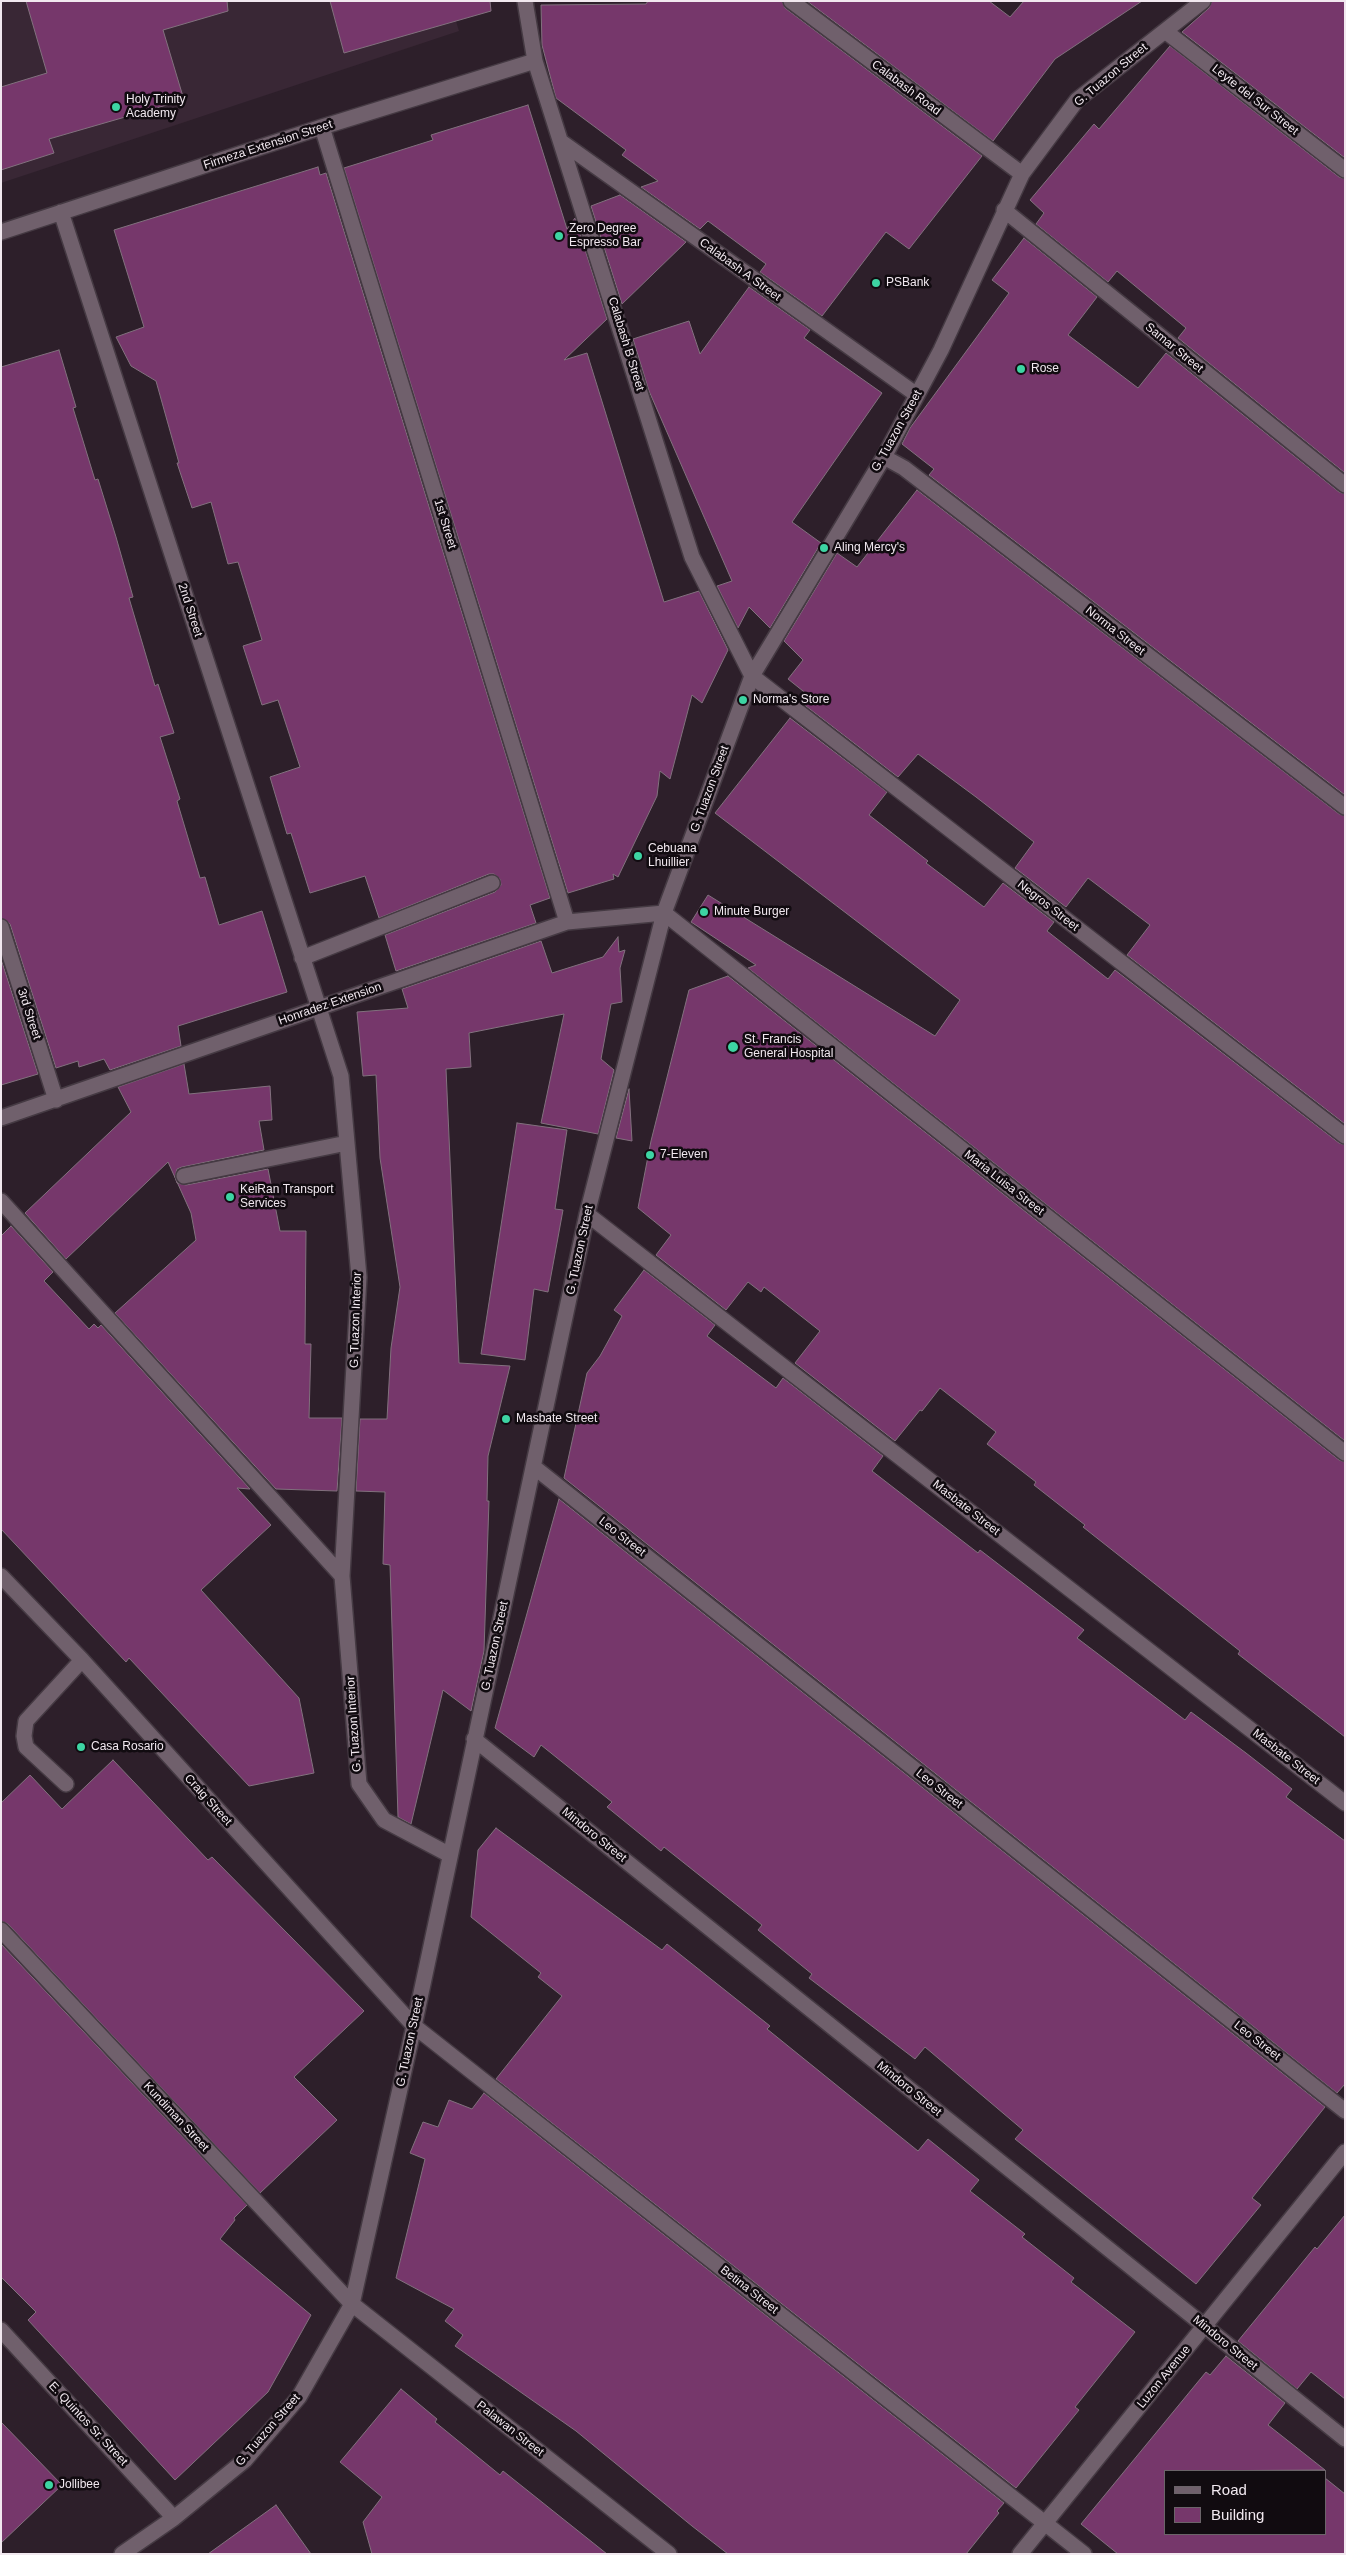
<!DOCTYPE html>
<style>
body{margin:0}
#map{position:relative;width:1346px;height:2555px;overflow:hidden;background:#2d1f2a;font-family:Arial,sans-serif}
canvas{display:block}
.frame{position:absolute;inset:0;border:2px solid #f1e8ef;pointer-events:none}
.legend{position:absolute;left:1164px;top:2470px;width:162px;height:65px;box-sizing:border-box;background:#110b10;border:1px solid #6b6369;margin:0;padding:6px 9px;list-style:none;font-size:15px;color:#f1e8ef}
.legend li{display:flex;align-items:center;gap:10px;height:25px}
.legend b{width:25px;border:1px solid #6b6369}
</style>
<div id="map">
<canvas width="1346" height="2555"></canvas>
<div class="frame"></div>
<ul class="legend">
<li><b style="height:6px;background:#70606c"></b>Road</li>
<li><b style="height:14px;background:#76376b"></b>Building</li>
</ul>
</div>
<script>
const context = document.querySelector('canvas').getContext('2d');
context.lineJoin = 'round';
function fill(path, color) { context.fillStyle = color; context.fill(path, 'evenodd'); }
const poly = rows => new Path2D(rows.map(r => 'M' + r).join(''));
function trace(path, color, width, dash) { context.strokeStyle = color; context.lineWidth = width; context.lineCap = dash ? 'butt' : 'round'; context.setLineDash(dash || []); context.stroke(path); }
function write(font, color, halo, rows, align = 'center') {
  context.font = font + ' Arial,sans-serif'; context.lineWidth = 5; context.setLineDash([]); context.textBaseline = 'middle'; context.strokeStyle = halo; context.fillStyle = color; for (const [text, x, y, turn = 0] of rows) {
    context.save(); context.translate(x, y); context.rotate((+turn || 0) * Math.PI / 180); context.textAlign = isNaN(turn) ? turn : align; if (halo) context.strokeText(text, 0, 0); context.fillText(text, 0, 0); context.restore();
  }
}
const built = poly([
 [1,1,450,1,459,31,1,183]
]);
const building = poly([
 [26,1,227,1,228,11,163,30,184,100,49,139,54,153,1,170,1,87,47,73,26,1],
 [330,1,490,1,491,11,344,53,330,1],
 [648,1,782,1,785,8,982,156,909,249,886,232,822,316,760,272,766,264,708,221,700,229,641,187,658,181,622,155,626,150,556,98,542,45,541,5,646,4,648,1],
 [807,1,989,1,1010,17,1024,1,1142,1,1055,59,993,141,807,1],
 [1212,1,1345,1,1345,158,1182,32,1209,8,1212,1],
 [1170,46,1339,177,1345,179,1345,473,1178,338,1186,328,1117,271,1108,282,1036,224,1044,213,1030,200,1094,124,1099,129,1170,46],
 [528,105,567,229,575,218,607,319,564,360,587,353,664,602,699,591,728,650,702,703,692,695,670,779,660,771,657,796,618,877,613,874,614,879,568,893,344,168,433,140,431,135,528,105],
 [318,167,320,175,326,173,550,898,530,905,536,923,396,971,385,935,495,892,501,885,500,879,494,874,489,874,379,918,365,876,310,893,291,833,287,834,270,777,300,767,278,700,262,705,243,646,262,640,238,562,228,564,211,502,192,508,177,463,179,463,156,381,131,366,116,337,144,327,114,230,318,167],
 [620,195,686,242,622,304,591,206,620,195],
 [1024,238,1097,297,1068,335,1138,388,1166,353,1339,492,1345,494,1345,795,929,475,934,469,902,444,910,428,1009,293,992,280,1024,238],
 [749,287,810,330,804,338,882,393,792,522,821,543,770,628,749,607,738,628,717,586,732,581,649,391,633,339,689,321,700,354,749,287],
 [59,350,76,407,73,408,95,480,98,479,116,537,133,597,129,598,155,686,158,684,174,733,160,737,180,799,177,801,200,878,205,877,219,925,262,911,287,992,178,1026,181,1046,110,1070,104,1059,79,1067,78,1061,56,1068,10,924,1,918,1,367,59,350],
 [917,490,1339,814,1345,816,1345,1124,1127,955,1150,925,1088,878,1066,907,1015,868,1034,842,976,797,918,754,898,777,802,703,808,695,788,679,803,660,784,641,837,553,857,567,917,490],
 [790,718,887,792,869,815,928,861,926,863,984,907,1003,883,1054,922,1047,931,1108,979,1115,970,1339,1143,1345,1145,1345,1441,748,968,756,965,691,922,708,895,935,1036,960,1000,715,813,790,718],
 [618,937,619,952,625,950,620,968,622,1002,611,1004,601,1059,614,1070,598,1134,541,1123,564,1014,469,1033,471,1067,446,1069,459,1363,510,1366,488,1456,487,1501,489,1501,484,1651,471,1711,443,1690,411,1824,398,1817,390,1565,383,1564,385,1492,356,1491,360,1419,387,1419,391,1348,400,1287,380,1158,376,1075,363,1076,357,1012,408,1008,402,989,541,941,552,973,603,957,618,937],
 [1,959,38,1074,1,1085,1,959],
 [728,976,1339,1460,1345,1462,1345,1737,1238,1654,1240,1651,1083,1527,1085,1525,1034,1485,1036,1482,987,1444,996,1432,940,1388,922,1411,920,1410,895,1441,795,1363,820,1331,764,1287,761,1292,748,1282,726,1310,656,1255,671,1235,638,1208,651,1141,689,990,728,976],
 [184,1064,189,1094,270,1086,272,1120,259,1121,264,1150,182,1167,177,1169,175,1177,177,1183,186,1185,268,1169,280,1231,306,1231,305,1344,311,1344,309,1418,342,1418,337,1491,276,1489,115,1313,196,1240,191,1213,168,1162,66,1259,25,1213,131,1112,118,1087,184,1064],
 [629,1089,632,1141,616,1138,629,1089],
 [517,1123,567,1130,555,1209,563,1210,548,1292,534,1289,525,1360,481,1354,517,1123],
 [11,1226,53,1272,44,1281,89,1329,94,1324,98,1328,101,1325,250,1489,237,1488,271,1525,201,1590,299,1698,314,1773,249,1786,129,1658,126,1662,1,1529,1,1236,11,1226],
 [644,1270,715,1325,707,1336,776,1388,783,1378,883,1456,872,1471,978,1553,980,1550,1084,1630,1077,1638,1185,1720,1191,1712,1246,1753,1292,1789,1286,1797,1345,1841,1345,2084,1337,2093,564,1478,587,1373,600,1356,622,1316,614,1310,644,1270],
 [559,1499,1325,2107,1252,2198,1261,2205,1196,2284,1015,2139,1023,2130,925,2047,915,2059,809,1978,812,1974,758,1930,762,1925,664,1847,661,1851,607,1807,612,1802,541,1745,534,1757,495,1728,559,1499],
 [113,1760,208,1860,212,1857,364,2011,294,2077,337,2120,260,2193,8,1924,1,1921,1,1803,30,1775,62,1809,113,1760],
 [496,1828,662,1950,667,1944,770,2026,767,2029,918,2151,928,2139,979,2180,970,2191,1025,2234,1022,2237,1074,2278,1071,2282,1135,2332,1075,2407,1079,2410,1016,2488,496,2079,562,1996,538,1977,541,1973,471,1917,478,1850,496,1828],
 [1,1944,247,2205,234,2218,235,2220,220,2239,311,2315,268,2392,175,2480,28,2320,36,2312,1,2277,1,1944],
 [484,2093,1004,2503,997,2511,999,2513,966,2554,728,2554,692,2526,576,2431,455,2346,463,2335,445,2321,454,2309,396,2278,425,2159,410,2153,423,2122,438,2127,449,2100,472,2109,484,2093],
 [1345,2215,1345,2399,1311,2372,1297,2389,1238,2341,1315,2247,1317,2249,1345,2215],
 [1226,2356,1285,2403,1268,2425,1325,2470,1165,2471,1165,2534,1325,2534,1325,2478,1345,2494,1345,2554,1118,2554,1081,2524,1206,2372,1210,2375,1226,2356],
 [401,2389,437,2419,435,2422,500,2475,503,2471,607,2554,372,2554,363,2522,382,2497,340,2462,401,2389],
 [1,2422,62,2485,1,2543,1,2422],
 [276,2505,311,2554,208,2554,276,2505]
]);
const minor = poly([
 [525,1,535,61,692,557,752,676,1345,1136],
 [791,1,1022,174],
 [1165,31,1345,170],
 [322,127,567,922],
 [563,143,917,395],
 [1004,210,1345,485],
 [61,212,341,1076,359,1277,342,1576,359,1784,384,1820,450,1855],
 [1,232,322,127,535,61],
 [884,457,904,468,1345,807],
 [1,927,56,1100],
 [302,958,492,883],
 [1,1118,567,922,664,913,1345,1453],
 [184,1176,347,1143],
 [1,1201,342,1576],
 [587,1214,1345,1803],
 [534,1467,1345,2111],
 [1,1576,82,1660,414,2026,1084,2554],
 [474,1739,1345,2439],
 [66,1784,26,1747,24,1736,26,1721,82,1660],
 [1,1930,352,2304,669,2554],
 [1,2330,174,2518],
 [122,2554,174,2518,245,2460,299,2397,352,2304,414,2026,587,1214,664,913,752,676,884,457,941,350,1022,174,1077,100,1203,1],
 [1020,2554,1345,2152]
]);
const markers = [
 [116,107,5,"#3dd4a3"],
 [559,236,5,"#3dd4a3"],
 [876,283,5,"#3dd4a3"],
 [1021,369,5,"#3dd4a3"],
 [824,548,5,"#3dd4a3"],
 [743,700,5,"#3dd4a3"],
 [638,856,5,"#3dd4a3"],
 [704,912,5,"#3dd4a3"],
 [733,1047,6,"#3dd4a3"],
 [650,1155,5,"#3dd4a3"],
 [230,1197,5,"#3dd4a3"],
 [506,1419,5,"#3dd4a3"],
 [81,1747,5,"#3dd4a3"],
 [49,2485,5,"#3dd4a3"]
];
const streetNames = [
 ["G. Tuazon Street",1111,75,-40],
 ["Calabash Road",906,88,37],
 ["Leyte del Sur Street",1255,100,38],
 ["Firmeza Extension Street",268,145,-18],
 ["Calabash A Street",740,270,36],
 ["Calabash B Street",626,344,73],
 ["Samar Street",1174,348,39],
 ["G. Tuazon Street",897,431,-61],
 ["1st Street",445,524,73],
 ["2nd Street",190,610,72],
 ["Norma Street",1115,631,38],
 ["G. Tuazon Street",710,789,-70],
 ["Negros Street",1048,906,38],
 ["Honradez Extension",330,1004,-19],
 ["3rd Street",29,1014,72],
 ["Maria Luisa Street",1004,1183,38],
 ["G. Tuazon Street",580,1250,-78],
 ["G. Tuazon Interior",356,1320,-88],
 ["Masbate Street",966,1508,38],
 ["Leo Street",622,1537,38],
 ["G. Tuazon Street",495,1646,-78],
 ["G. Tuazon Interior",354,1724,-94],
 ["Masbate Street",1286,1757,38],
 ["Leo Street",939,1789,38],
 ["Craig Street",208,1800,48],
 ["Mindoro Street",594,1835,39],
 ["Leo Street",1257,2041,38],
 ["G. Tuazon Street",410,2042,-78],
 ["Mindoro Street",909,2089,39],
 ["Kundiman Street",176,2117,47],
 ["Betina Street",749,2290,38],
 ["Mindoro Street",1225,2343,39],
 ["Luzon Avenue",1164,2377,-51],
 ["E. Quintos Sr. Street",88,2424,47],
 ["Palawan Street",510,2429,38],
 ["G. Tuazon Street",268,2430,-49]
];
const poiNames = [
 ["Holy Trinity",126,100],
 ["Academy",126,114],
 ["Zero Degree",569,229],
 ["Espresso Bar",569,243],
 ["PSBank",886,283],
 ["Rose",1031,369],
 ["Aling Mercy's",834,548],
 ["Norma's Store",753,700],
 ["Cebuana",648,849],
 ["Lhuillier",648,863],
 ["Minute Burger",714,912],
 ["St. Francis",744,1040],
 ["General Hospital",744,1054],
 ["7-Eleven",660,1155],
 ["KeiRan Transport",240,1190],
 ["Services",240,1204],
 ["Masbate Street",516,1419],
 ["Casa Rosario",91,1747],
 ["Jollibee",59,2485]
];
fill(built, '#392735');
fill(building, '#76376b');
trace(building, '#82717e', 1);
trace(minor, '#453a43', 18);
trace(minor, '#70606c', 15);
for (const [x, y, r, color] of markers) { const dot = new Path2D(); dot.arc(x, y, r, 0, 2 * Math.PI); context.fillStyle = color; context.fill(dot); trace(dot, '#110b10', 2); }
write('12px', '#f1e8ef', '#110b10', streetNames);
write('12px', '#f1e8ef', '#110b10', poiNames, 'left');
</script>
